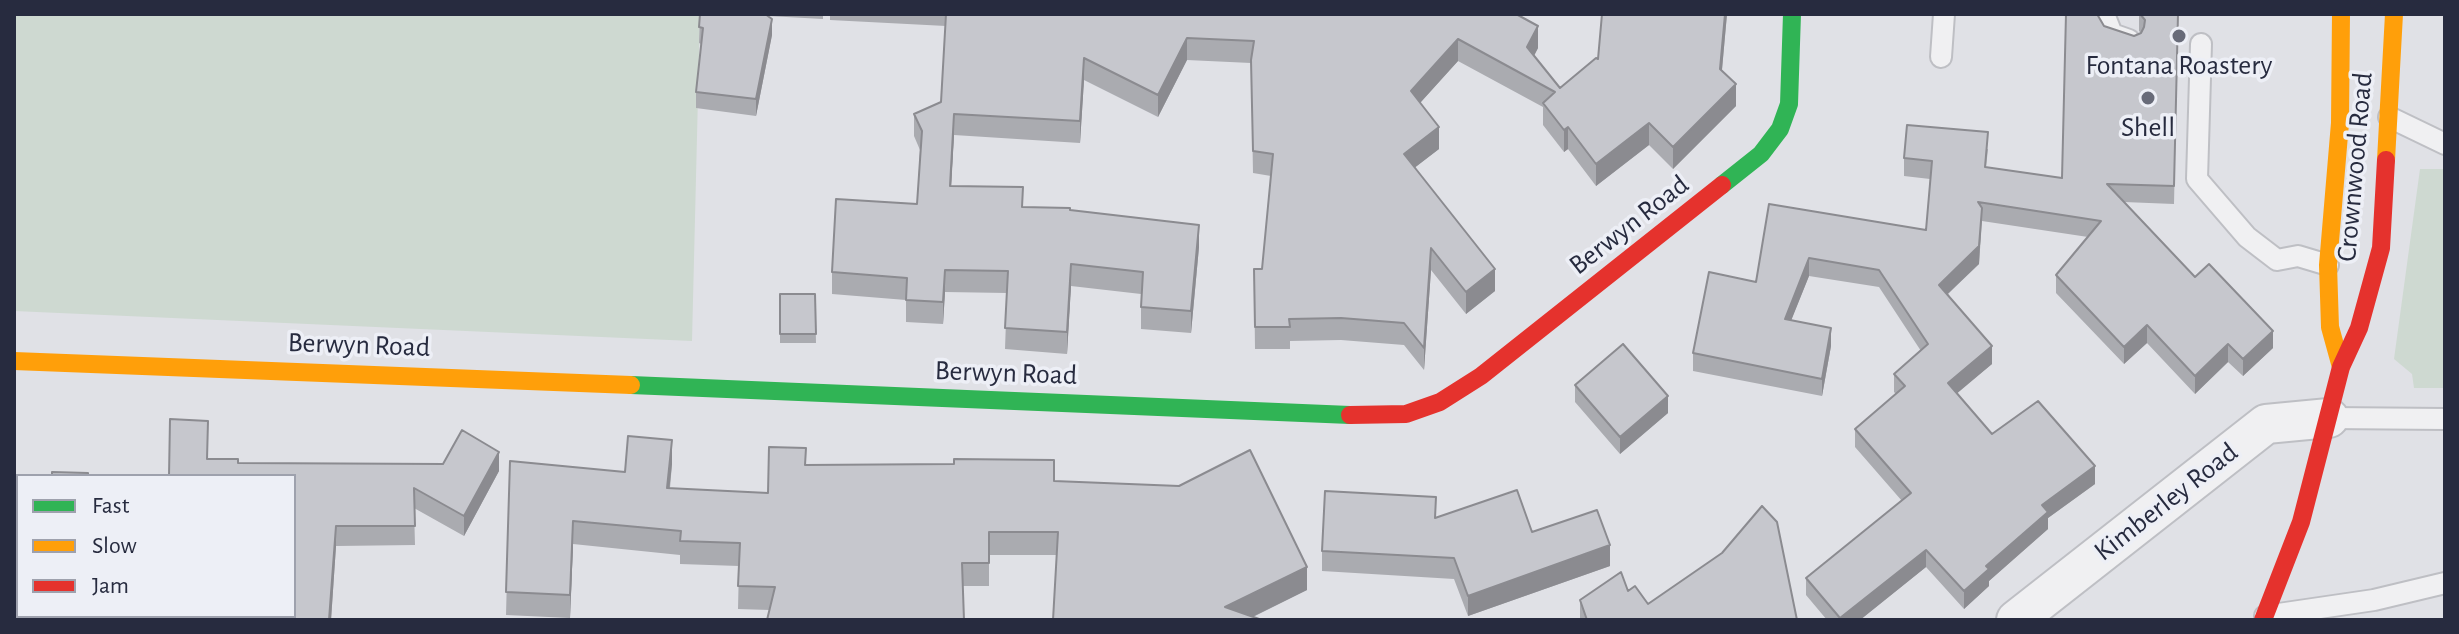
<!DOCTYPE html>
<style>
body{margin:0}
#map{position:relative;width:2459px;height:634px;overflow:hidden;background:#e0e1e6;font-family:"Alegreya Sans",sans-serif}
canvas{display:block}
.frame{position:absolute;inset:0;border:16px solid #272b3f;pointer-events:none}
.legend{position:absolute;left:16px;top:474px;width:280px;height:144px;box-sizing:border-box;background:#edeff6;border:2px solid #9ea1ad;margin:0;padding:10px 14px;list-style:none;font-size:24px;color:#272b3f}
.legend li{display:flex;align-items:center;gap:16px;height:40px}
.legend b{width:40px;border:2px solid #9ea1ad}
</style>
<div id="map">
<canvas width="2459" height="634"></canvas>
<div class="frame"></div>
<ul class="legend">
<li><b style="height:10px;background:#30b455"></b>Fast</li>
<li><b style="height:10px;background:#ff9f0a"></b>Slow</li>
<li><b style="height:10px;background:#e5322d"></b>Jam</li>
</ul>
</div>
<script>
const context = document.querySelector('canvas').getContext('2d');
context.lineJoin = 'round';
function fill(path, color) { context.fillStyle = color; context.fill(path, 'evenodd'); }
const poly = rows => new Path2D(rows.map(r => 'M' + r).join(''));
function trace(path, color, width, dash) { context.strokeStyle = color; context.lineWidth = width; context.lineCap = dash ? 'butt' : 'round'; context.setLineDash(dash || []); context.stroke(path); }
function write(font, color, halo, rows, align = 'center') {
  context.font = font + ' "Alegreya Sans",sans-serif'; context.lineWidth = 7; context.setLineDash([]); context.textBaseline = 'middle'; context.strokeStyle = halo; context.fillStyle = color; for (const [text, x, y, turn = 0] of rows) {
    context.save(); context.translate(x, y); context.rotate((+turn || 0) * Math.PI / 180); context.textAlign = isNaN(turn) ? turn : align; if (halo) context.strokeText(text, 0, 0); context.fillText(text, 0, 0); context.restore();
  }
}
const green = poly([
 [14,14,700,14,692,341,14,311],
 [2420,169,2445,169,2445,388,2414,388,2412,374,2394,359]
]);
const lane = poly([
 [2104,14,2112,34,2129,40],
 [2201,44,2197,179,2247,237,2277,260,2298,256,2328,265],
 [1941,57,1944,14],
 [2389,117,2445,144],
 [2329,418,2445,419],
 [2265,616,2374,600,2445,583]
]);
const street = poly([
 [2016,620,2266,424,2329,418]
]);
const fast = poly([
 [1722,185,1761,154,1780,129,1789,104,1792,14],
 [631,385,1350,415]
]);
const slow = poly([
 [2341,14,2340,123,2328,265,2330,327,2341,367],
 [2386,160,2394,14],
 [14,361,631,385]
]);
const jam = poly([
 [1350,415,1406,414,1440,402,1481,376,1722,185],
 [2263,620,2301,522,2341,367,2359,328,2381,248,2386,160]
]);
const wall = poly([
 [700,14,823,14,823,19,768,16,772,35,756,116,696,108,696,92,701,44,699,43],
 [830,14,1516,14,1538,48,1534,56,1560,88,1598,59,1727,14,1722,70,1736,106,1673,169,1649,145,1596,186,1568,149,1564,152,1543,125,1543,107,1458,61,1420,103,1439,149,1415,167,1495,291,1466,314,1431,270,1424,370,1404,345,1341,340,1290,341,1290,349,1255,349,1254,269,1262,269,1271,176,1253,173,1251,63,1187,60,1158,117,1084,80,1080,143,954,135,951,186,1023,207,1070,210,1199,247,1191,333,1141,329,1141,294,1071,286,1067,354,1005,349,1007,293,945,292,943,324,906,322,906,300,832,294,832,272,917,204,920,150,914,136,914,114,941,102,946,26,830,20],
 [2139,14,2178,14,2174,204,2124,202,2195,277,2273,348,2243,376,2228,362,2195,394,2147,343,2124,364,2056,293,2056,275,2088,237,1982,221,1979,264,1948,294,1992,364,1956,393,1992,434,2095,484,2048,518,2048,529,1989,581,1989,586,1964,609,1926,567,1860,620,1827,620,1806,595,1806,578,1902,501,1855,447,1855,429,1896,394,1894,392,1894,374,1921,351,1879,287,1809,276,1791,320,1831,346,1822,396,1693,371,1693,353,1756,282,1769,204,1926,230,1930,179,1904,176,1904,158,1988,149,1986,167,2062,178,2104,26,2134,36,2141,33,2139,31],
 [780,294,815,294,816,343,780,343],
 [1575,385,1668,413,1620,454,1575,402],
 [208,459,238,463,499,471,464,536,414,508,415,545,336,546,331,620,290,620,294,616,294,476,169,476],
 [510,461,625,472,672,464,670,488,768,493,806,465,1054,481,1307,590,1253,617,1056,555,989,555,989,586,963,586,770,610,738,609,739,566,680,564,680,555,573,544,570,618,506,615],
 [1436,518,1532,532,1610,566,1468,616,1454,579,1322,571,1322,551],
 [1628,591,1648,604,1797,620,1580,620,1580,600],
 [59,616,145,616,144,620,118,619,118,620,59,620]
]);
const shadedWall = poly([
 [1725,14,1727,14,1720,91,1720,69],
 [772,19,772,35,756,116,756,99],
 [1538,26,1538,48,1527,69,1527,47],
 [1187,38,1187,60,1158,117,1158,95],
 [1458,39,1458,61,1411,113,1411,91],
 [1084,58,1084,80,1080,143,1080,121],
 [1736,84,1736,106,1673,169,1673,147],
 [954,114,954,135,950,208,950,186],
 [1649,123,1649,145,1596,186,1596,164],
 [1439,127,1439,149,1404,176,1404,154],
 [1568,127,1568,149,1564,152,1564,130],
 [1982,208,1979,264,1939,302,1939,285],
 [1199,225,1199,247,1191,333,1191,311],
 [1431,248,1431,270,1424,370,1424,348],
 [1809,258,1809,276,1785,336,1785,319],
 [1071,264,1071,286,1067,354,1067,332],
 [1495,269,1495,291,1466,314,1466,292],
 [945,270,945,292,943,324,943,302],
 [2147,325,2147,343,2124,364,2124,347],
 [1831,328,1831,346,1822,396,1822,379],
 [2273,331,2273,348,2243,376,2243,359],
 [2228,344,2228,362,2195,394,2195,376],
 [1992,346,1992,364,1948,401,1948,383],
 [1668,396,1668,413,1620,454,1620,437],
 [672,440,672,464,667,511,667,488],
 [499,452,499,471,464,536,464,516],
 [2095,466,2095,484,2048,518,2048,529,1989,581,1989,586,1964,609,1964,591,2042,505],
 [573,521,573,544,570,618,570,595],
 [336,526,336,546,331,620,329,620],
 [1610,545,1610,566,1468,616,1468,596],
 [1926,550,1926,567,1860,620,1840,620,1840,618],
 [1307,567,1307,590,1246,620,1225,607]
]);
const building = poly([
 [700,14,765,14,772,19,756,99,696,92,703,28,699,27,700,14],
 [946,14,1516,14,1538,26,1527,47,1560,88,1596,58,1598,59,1602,14,1725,14,1720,69,1736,84,1673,147,1649,123,1596,164,1568,127,1564,130,1543,103,1555,92,1458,39,1411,91,1439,127,1404,154,1495,269,1466,292,1431,248,1424,348,1404,323,1341,318,1289,319,1290,327,1255,327,1254,269,1262,269,1273,154,1253,151,1251,60,1254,41,1187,38,1158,95,1084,58,1080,121,954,114,950,186,1023,187,1022,207,1070,208,1070,210,1199,225,1191,311,1141,307,1143,272,1071,264,1067,332,1005,328,1008,271,945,270,943,302,906,300,907,278,832,272,836,199,917,204,922,131,914,114,941,102,946,14],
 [2066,14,2097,14,2104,26,2134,36,2141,33,2144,27,2145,20,2140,14,2178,14,2174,186,2107,184,2195,277,2209,264,2273,331,2243,359,2228,344,2195,376,2147,325,2124,347,2056,275,2101,221,1978,202,1982,208,1979,246,1939,285,1992,346,1948,383,1992,434,2038,401,2095,466,2042,505,2048,512,1986,566,1989,569,1964,591,1926,550,1840,618,1806,578,1911,493,1855,429,1905,386,1894,374,1928,344,1879,270,1809,258,1785,319,1831,328,1822,379,1693,353,1709,272,1756,282,1769,204,1926,230,1932,161,1904,158,1907,125,1988,132,1985,167,2062,178,2066,14],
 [780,294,815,294,816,334,780,334,780,294],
 [1623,344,1668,396,1620,437,1575,385,1623,344],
 [170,419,208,421,207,459,238,459,238,463,443,464,462,430,499,452,464,516,414,488,415,526,336,526,329,620,290,620,291,616,294,616,294,476,169,476,170,419],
 [628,436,672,440,667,488,768,493,769,447,806,448,805,465,954,464,954,459,1054,460,1054,481,1179,486,1250,450,1307,567,1225,607,1262,620,1053,620,1058,532,989,532,989,563,962,563,964,620,767,620,775,587,738,586,740,543,680,541,681,531,573,521,570,595,506,592,510,461,625,472,628,436],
 [52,472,88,473,88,476,52,476,52,472],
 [1517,490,1532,532,1597,510,1610,545,1468,596,1454,558,1322,551,1325,491,1436,497,1435,518,1517,490],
 [1762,506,1777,522,1797,620,1587,620,1580,600,1621,572,1628,591,1635,586,1648,604,1722,553,1762,506],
 [59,616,117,616,117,620,59,620,59,616]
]);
const markers = [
 [2179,36,8,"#686b79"],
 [2148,98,8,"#686b79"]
];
const poiNames = [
 ["Fontana Roastery",2179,66],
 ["Shell",2148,128]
];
const streetNames = [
 ["Crownwood Road",2355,167,-85],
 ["Berwyn Road",1629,225,-38],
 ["Berwyn Road",359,345,2],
 ["Berwyn Road",1006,373,2],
 ["Kimberley Road",2166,502,-38]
];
fill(green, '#ced9d1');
trace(lane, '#bebfc4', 24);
trace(street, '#bebfc4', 42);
trace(lane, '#f0f0f2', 20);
trace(street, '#f0f0f2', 38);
trace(fast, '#30b455', 18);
trace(slow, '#ff9f0a', 18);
trace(jam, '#e5322d', 18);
fill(wall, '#aaabb0');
fill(shadedWall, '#8b8b90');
fill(building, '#c6c7cd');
trace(building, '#8b8b90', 2);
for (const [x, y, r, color] of markers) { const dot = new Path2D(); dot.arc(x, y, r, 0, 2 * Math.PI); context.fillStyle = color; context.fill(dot); trace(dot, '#edeff6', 3); }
write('28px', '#272b3f', '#edeff6', poiNames);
write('28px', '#272b3f', '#edeff6', streetNames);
</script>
